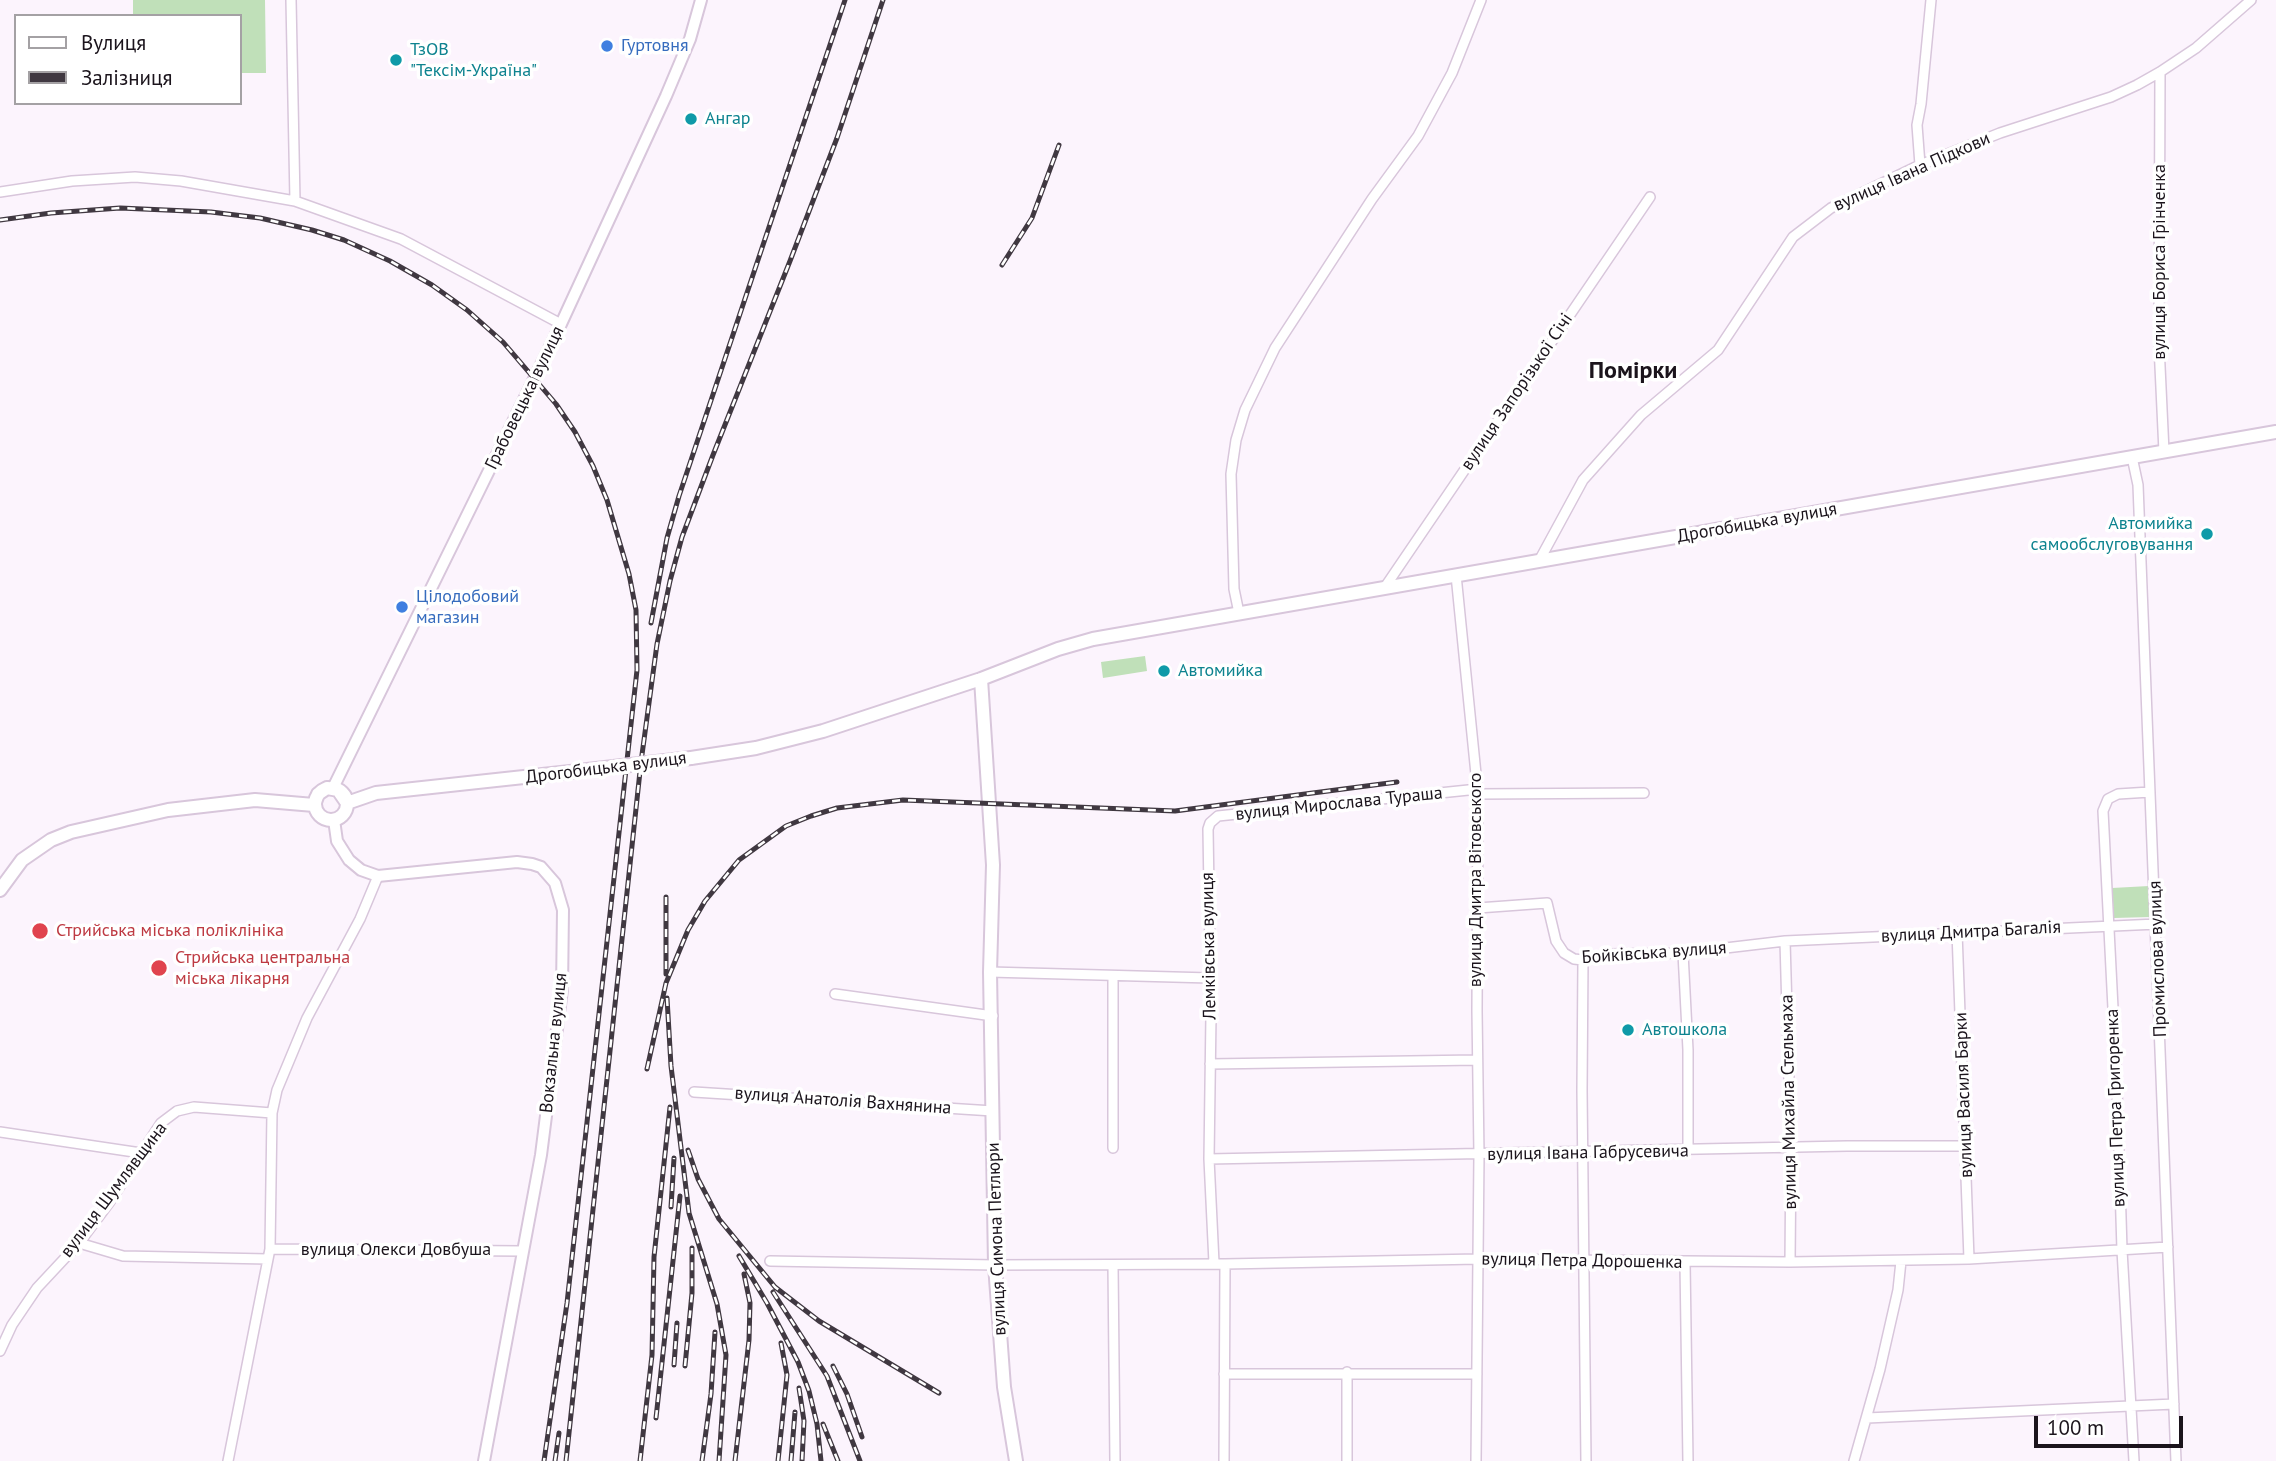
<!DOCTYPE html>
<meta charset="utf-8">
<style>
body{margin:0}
#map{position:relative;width:2276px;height:1461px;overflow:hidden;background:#fcf4fd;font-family:"PT Sans",sans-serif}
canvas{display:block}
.legend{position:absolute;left:14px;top:14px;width:228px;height:91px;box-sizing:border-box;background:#fff;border:2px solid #a4a1a4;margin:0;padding:9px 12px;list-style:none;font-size:21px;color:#1b141c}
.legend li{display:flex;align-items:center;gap:14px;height:35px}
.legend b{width:35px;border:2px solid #a4a1a4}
.scale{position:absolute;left:2034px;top:1416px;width:149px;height:32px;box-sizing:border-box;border:4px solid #1b141c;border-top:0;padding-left:9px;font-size:21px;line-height:24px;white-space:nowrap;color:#1b141c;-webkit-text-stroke:5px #fff;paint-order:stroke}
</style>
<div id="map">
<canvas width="2276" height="1461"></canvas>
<ul class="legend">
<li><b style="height:9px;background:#fff"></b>Вулиця</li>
<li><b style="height:9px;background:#403841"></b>Залізниця</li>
</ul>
<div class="scale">100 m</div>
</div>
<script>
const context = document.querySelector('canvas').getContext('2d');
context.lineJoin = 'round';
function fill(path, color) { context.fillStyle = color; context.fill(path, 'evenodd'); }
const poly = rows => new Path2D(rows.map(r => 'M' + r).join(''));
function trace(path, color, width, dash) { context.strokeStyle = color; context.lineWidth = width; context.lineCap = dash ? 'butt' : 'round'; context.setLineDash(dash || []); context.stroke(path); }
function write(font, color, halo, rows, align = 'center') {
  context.font = font + ' "PT Sans",sans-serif'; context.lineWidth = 7; context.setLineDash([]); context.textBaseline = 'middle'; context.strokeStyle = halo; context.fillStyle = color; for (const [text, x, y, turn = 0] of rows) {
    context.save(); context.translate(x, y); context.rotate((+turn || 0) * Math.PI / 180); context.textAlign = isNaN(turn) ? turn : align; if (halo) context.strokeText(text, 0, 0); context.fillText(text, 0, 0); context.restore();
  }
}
const green = poly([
 [133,0,265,0,266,73,240,73,240,16,133,16],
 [1145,656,1147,671,1103,678,1101,662],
 [2149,886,2150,917,2114,918,2112,888]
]);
const minor = poly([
 [291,0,295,201],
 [2160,72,2159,345,2164,452],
 [1920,165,1917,125,1921,104,1931,0],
 [0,192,72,181,135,177,181,181,295,201,401,239,561,324],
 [2132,457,2138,485,2176,1461],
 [1539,561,1583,480,1641,415,1718,350,1793,237,1831,208,1920,165,2000,133,2111,97,2137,85,2160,72,2196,48,2251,0],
 [1456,575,1478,794,1477,1011,1479,1155,1476,1461],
 [1385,587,1650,197],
 [1239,613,1234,589,1231,474,1236,440,1245,410,1275,348,1372,199,1418,136,1452,73,1481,0],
 [1478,794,1644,793],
 [1478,908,1547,903,1556,941,1564,953,1574,959,1583,960,1608,954,1683,953,1785,941,2157,924],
 [1957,932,1969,1259],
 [1785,941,1791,1149,1790,1262],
 [1683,953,1688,1050,1688,1150],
 [1583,960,1582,1090,1586,1461],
 [990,972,1210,978],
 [835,994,993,1016],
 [1210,1064,1477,1060],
 [694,1092,993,1111],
 [0,1132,141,1153],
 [1113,1148,1113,976],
 [1209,1159,1847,1146,1966,1146],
 [79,1243,123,1256,268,1259],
 [270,1249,522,1251],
 [770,1261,995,1265,1225,1264,1478,1259,1790,1262,1969,1259,2168,1247],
 [1214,1263,1209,1159,1211,1015,1208,829,1210,823,1218,816,1478,789],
 [1685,1263,1688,1461],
 [1113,1265,1115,1461],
 [0,1351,12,1325,37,1288,79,1243,109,1203,161,1123,177,1111,194,1107,272,1113],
 [1224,1374,1477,1374],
 [1867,1418,2174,1404],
 [228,1461,270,1249,272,1113,277,1090,307,1018,360,919,378,876],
 [1224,1461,1225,1264],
 [1347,1461,1347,1372],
 [1854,1461,1880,1369,1898,1290,1901,1261],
 [2134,1461,2122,1250,2117,1087,2103,811,2108,799,2118,794,2150,792]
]);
const tertiary = poly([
 [333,788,561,324,666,96,690,39,701,0],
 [334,820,337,841,349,860,361,870,378,876,517,862,532,864,541,867,555,883,563,910,562,990,541,1155,484,1461]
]);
const secondary = poly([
 [981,679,993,865,990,972,995,1265,1004,1387,1016,1461],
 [691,758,756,748,823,731,981,679,1058,649,1093,639,2276,432],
 '315 804a16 16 0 1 1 32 0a16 16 0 1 1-32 0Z',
 [0,890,22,860,51,840,71,832,168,810,255,800,314,805,318,794,327,788,338,790,347,803,376,793,570,772]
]);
const rail = poly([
 [0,220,51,213,120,208,211,212,260,218,312,230,344,240,390,261,432,285,467,310,503,342,556,404,575,432,593,466,607,500,629,574,636,610,637,670,567,1303,544,1461],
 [1002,265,1032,218,1059,145],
 [651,623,667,538,679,496,845,0],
 [666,897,666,974],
 [667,998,671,1066,689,1213,717,1304,726,1355,719,1461],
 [647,1069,666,983,688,930,705,901,739,860,786,826,811,816,837,808,903,800,1175,811,1397,782],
 [688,1150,698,1179,719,1219,775,1287,819,1321,939,1393],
 [671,1207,674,1158],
 [739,1256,767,1303,798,1362,809,1391,817,1424,821,1461],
 [773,1292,827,1376,860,1461],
 [674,1365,677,1323],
 [685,1366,692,1293,692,1248],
 [833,1366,847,1394,862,1437],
 [799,1388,804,1421,802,1461],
 [656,1418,680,1196],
 [823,1424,838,1461],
 [555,1461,559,1433],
 [566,1461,641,762,657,644,670,581,682,537,713,455,790,261,837,138,883,0],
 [640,1461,652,1355,654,1257,670,1107],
 [702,1461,711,1394,715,1332],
 [735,1461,749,1340,750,1303,744,1274],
 [778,1461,787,1375,781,1343],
 [791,1461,795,1412]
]);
const secondaryBridge = poly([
 [570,772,691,758]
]);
const markers = [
 [607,46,7,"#3f7fe0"],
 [396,60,7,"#0f9aa8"],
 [691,119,7,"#0f9aa8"],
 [2207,534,7,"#0f9aa8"],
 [402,607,7,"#3f7fe0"],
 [1164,671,7,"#0f9aa8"],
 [40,931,9,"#e0444e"],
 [159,968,9,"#e0444e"],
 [1628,1030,7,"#0f9aa8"]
];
const shopNames = [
 ["Гуртовня",621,46],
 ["Цілодобовий",416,597],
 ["магазин",416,618]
];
const cultureNames = [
 ["ТзОВ",410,50],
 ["\"Тексім-Україна\"",410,71],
 ["Ангар",705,119],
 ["Автомийка",2193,524,"right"],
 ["самообслуговування",2193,545,"right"],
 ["Автомийка",1178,671],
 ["Автошкола",1642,1030]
];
const streetNames = [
 ["вулиця Івана Підкови",1912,172,-24],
 ["вулиця Бориса Грінченка",2160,262,-90],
 ["вулиця Запорізької Січі",1517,392,-56],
 ["Грабовецька вулиця",525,398,-64],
 ["Дрогобицька вулиця",1757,523,-10],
 ["Дрогобицька вулиця",606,768,-7],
 ["вулиця Мирослава Тураша",1339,804,-6],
 ["вулиця Дмитра Вітовського",1476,880,-90],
 ["вулиця Дмитра Багалія",1971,932,-3],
 ["Лемківська вулиця",1209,946,-91],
 ["Бойківська вулиця",1654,953,-4],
 ["Промислова вулиця",2158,959,-92],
 ["Вокзальна вулиця",554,1043,-84],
 ["вулиця Василя Барки",1964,1095,-92],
 ["вулиця Анатолія Вахнянина",843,1101,4],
 ["вулиця Михайла Стельмаха",1789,1102,-91],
 ["вулиця Петра Григоренка",2116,1108,-92],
 ["вулиця Івана Габрусевича",1588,1153,-1],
 ["вулиця Шумлявщина",114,1190,-53],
 ["вулиця Симона Петлюри",997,1239,-92],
 ["вулиця Олекси Довбуша",396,1250],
 ["вулиця Петра Дорошенка",1582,1261,1]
];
const healthNames = [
 ["Стрийська міська поліклініка",56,931],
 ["Стрийська центральна",175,958],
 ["міська лікарня",175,979]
];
const districtNames = [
 ["Помірки",1633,371]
];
fill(green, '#c0e0b9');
trace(minor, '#d8c6db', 12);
trace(tertiary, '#d8c6db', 14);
trace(secondary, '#d8c6db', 16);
trace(minor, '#fff', 9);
trace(tertiary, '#fff', 10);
trace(secondary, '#fff', 12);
trace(rail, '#403841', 5);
trace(rail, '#fff', 2.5, [8]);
trace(secondaryBridge, '#d8c6db', 16, []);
trace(secondaryBridge, '#fff', 12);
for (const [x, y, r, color] of markers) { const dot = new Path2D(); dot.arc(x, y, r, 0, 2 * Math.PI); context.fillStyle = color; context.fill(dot); trace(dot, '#fff', 2.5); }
write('18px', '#366cbe', '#fff', shopNames, 'left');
write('18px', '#0d838f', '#fff', cultureNames, 'left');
write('18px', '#1b141c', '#fff', streetNames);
write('18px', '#be3a42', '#fff', healthNames, 'left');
write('bold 24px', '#1b141c', '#fff', districtNames);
</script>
